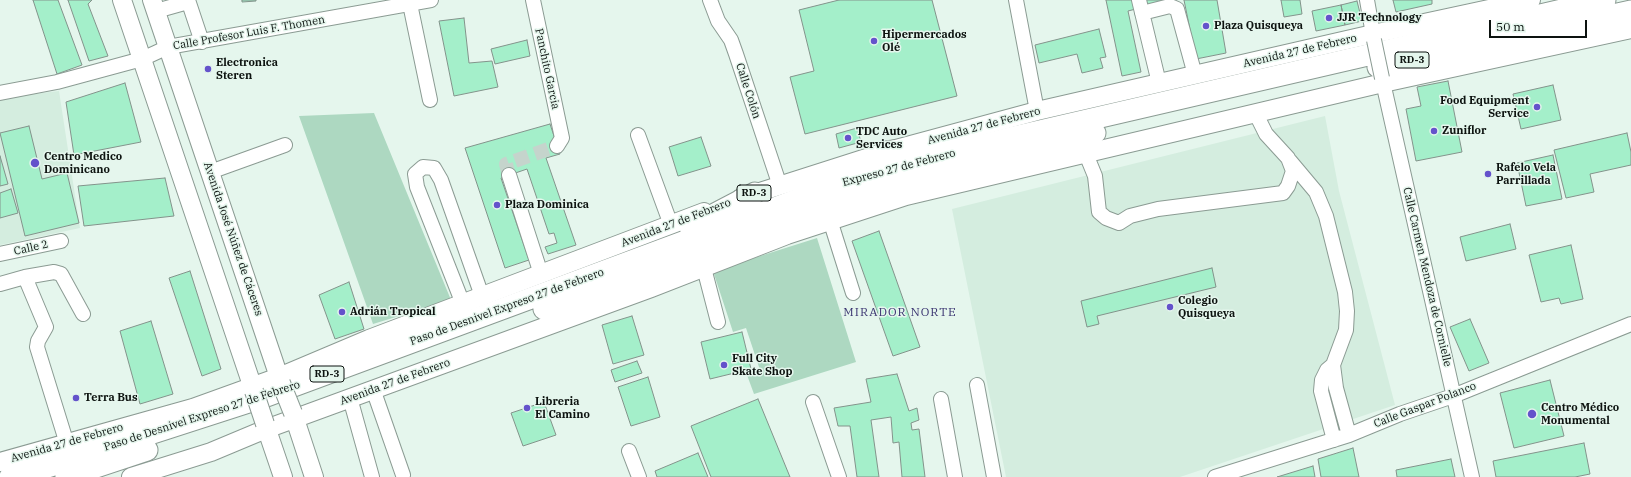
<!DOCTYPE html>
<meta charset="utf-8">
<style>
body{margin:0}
#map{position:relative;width:1631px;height:477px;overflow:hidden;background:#e5f6ed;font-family:"IBM Plex Serif",serif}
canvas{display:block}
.scale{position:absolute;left:1489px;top:20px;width:98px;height:18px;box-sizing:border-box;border:2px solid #0d1310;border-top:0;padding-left:5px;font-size:12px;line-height:14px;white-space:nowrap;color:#0d1310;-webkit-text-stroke:3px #e5f6ed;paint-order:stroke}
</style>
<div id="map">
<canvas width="1631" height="477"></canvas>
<div class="scale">50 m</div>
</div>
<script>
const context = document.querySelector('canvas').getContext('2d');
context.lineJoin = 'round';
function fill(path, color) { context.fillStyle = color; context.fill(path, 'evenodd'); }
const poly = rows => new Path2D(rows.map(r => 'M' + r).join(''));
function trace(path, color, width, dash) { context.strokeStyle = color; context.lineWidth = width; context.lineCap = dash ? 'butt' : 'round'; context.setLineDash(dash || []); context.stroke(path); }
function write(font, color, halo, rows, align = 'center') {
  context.font = font + ' "IBM Plex Serif",serif'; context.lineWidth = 3; context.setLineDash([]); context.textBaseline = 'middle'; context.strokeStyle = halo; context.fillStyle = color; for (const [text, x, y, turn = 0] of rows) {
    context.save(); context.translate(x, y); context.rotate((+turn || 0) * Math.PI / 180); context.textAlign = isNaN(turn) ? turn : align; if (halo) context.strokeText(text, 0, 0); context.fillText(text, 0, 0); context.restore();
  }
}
const built = poly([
 [59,91,80,228,0,245,0,98],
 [1325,116,1339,191,1395,405,1180,477,1006,477,952,209]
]);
const green = poly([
 [374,113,451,300,373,324,299,116],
 [817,238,856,362,754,394,747,375,760,370,746,328,733,332,713,271]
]);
const building = poly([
 [33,0,58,0,82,65,57,74,33,0],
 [68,0,92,0,88,4,108,56,89,61,68,0],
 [242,0,256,0,256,1,242,2,242,0],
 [839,0,932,0,957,96,805,134,790,77,814,71,799,10,839,0],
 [1106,0,1171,0,1128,11,1141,72,1122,76,1106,0],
 [1184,0,1217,0,1226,53,1196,59,1184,0],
 [1281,0,1300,0,1302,14,1284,17,1281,0],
 [1393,0,1432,0,1432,4,1396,12,1393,0],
 [1357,1,1362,21,1345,25,1341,5,1357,1],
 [1341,5,1345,25,1316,31,1312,11,1341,5],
 [464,18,469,63,492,61,498,87,454,96,439,21,464,18],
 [1099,29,1106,57,1100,58,1103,68,1082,73,1077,54,1039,63,1035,45,1099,29],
 [527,40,530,56,495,64,491,49,527,40],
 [1448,81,1462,152,1416,161,1406,109,1421,106,1417,87,1448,81],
 [125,83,141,142,74,155,66,102,125,83],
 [1553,85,1561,120,1521,129,1513,94,1553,85],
 [550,124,560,154,546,158,576,245,548,254,545,247,557,243,554,233,549,234,527,169,501,178,529,260,505,268,465,148,550,124],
 [29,126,42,179,67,173,79,223,25,236,0,133,29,126],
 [857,128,861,142,839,148,836,134,857,128],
 [1627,133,1631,152,1631,165,1590,174,1594,192,1566,198,1554,150,1627,133],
 [701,137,711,166,678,176,669,147,701,137],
 [1553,155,1562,199,1526,206,1517,163,1553,155],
 [0,156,8,184,0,186,0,156],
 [165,178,174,216,84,226,78,186,165,178],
 [11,189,18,213,0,218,0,193,11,189],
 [1510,224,1516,249,1466,261,1460,237,1510,224],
 [879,231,920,347,893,356,852,241,879,231],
 [1571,245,1583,299,1561,304,1559,298,1541,302,1529,255,1571,245],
 [1212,268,1216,287,1097,316,1099,324,1087,327,1081,301,1212,268],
 [190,271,221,369,202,376,169,278,190,271],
 [349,282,364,329,335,339,319,295,349,282],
 [632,316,644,355,613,364,602,325,632,316],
 [1470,319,1489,363,1469,371,1450,327,1470,319],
 [151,321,173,394,140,404,120,331,151,321],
 [742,332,751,369,710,379,701,342,742,332],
 [637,361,642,373,615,382,611,370,637,361],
 [897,374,909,411,917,408,919,420,911,423,912,430,919,429,925,477,902,477,899,442,893,443,891,417,871,420,879,477,857,477,850,426,838,426,834,408,871,402,866,379,897,374],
 [648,377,660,417,631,426,618,387,648,377],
 [1550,380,1564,436,1514,448,1500,393,1550,380],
 [758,399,790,477,711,477,691,426,758,399],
 [544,402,556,435,523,446,511,413,544,402],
 [1584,443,1590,474,1575,477,1496,477,1493,461,1584,443],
 [1353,448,1359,477,1321,477,1318,459,1353,448],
 [698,453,708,477,657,477,655,471,698,453],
 [1451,459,1455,477,1397,477,1396,470,1451,459],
 [1313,466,1315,477,1277,477,1313,466]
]);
const minorTunnel = poly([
 [509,175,506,164,557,146]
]);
const minor = poly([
 [188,0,202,42],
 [533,0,562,138,557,146],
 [710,0,718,21,731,40,736,54,780,186],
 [1016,0,1037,111],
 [1139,0,1159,83],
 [1367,0,1374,40],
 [410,4,430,100],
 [156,11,188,2],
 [1142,13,1170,6,1177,9,1195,75],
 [1382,78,1472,477],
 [0,93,57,82,142,59,168,47,431,0],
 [638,135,671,225],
 [1086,154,1095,176,1099,212,1106,218,1119,223,1130,216,1158,209,1283,193,1288,186,1293,171,1288,158,1266,134,1256,114],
 [1290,161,1316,192,1326,216,1345,292,1347,311,1346,330,1333,365,1336,388,1349,435],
 [210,172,285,145],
 [509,175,541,274],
 [830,220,853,293],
 [0,254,61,241],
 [704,268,718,322],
 [0,284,25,277],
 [463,304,417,187,415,174,423,167,434,168,441,180,482,296],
 [1333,365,1327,370,1322,380,1321,391,1334,440],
 [977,385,994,477],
 [373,389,403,475],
 [350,398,372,477],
 [941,399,955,477],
 [813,402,839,477],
 [67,444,37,347,38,341,46,327,25,277,54,272,61,274,83,314],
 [629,451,639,477],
 [1215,477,1349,435,1400,414,1453,396,1631,324]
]);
const major = poly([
 [122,0,254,391],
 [152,0,281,383],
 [741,198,885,152,1037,111,1373,34,1531,0],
 [293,413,314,477],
 [265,424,283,477],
 [0,462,193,408,279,377,369,339,704,212],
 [131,477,211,452,266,429,651,288,787,235,906,196,1383,83,1631,29]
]);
const highway = poly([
 [1378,67,1631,11],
 [885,152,938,146],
 [690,227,755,193],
 [544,309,768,229,888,188,1095,133],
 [10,477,35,471,264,397,850,180,1014,137,1605,0],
 [66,477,147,450]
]);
const minorBridge = poly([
 [1374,40,1382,78]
]);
const majorBridge = poly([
 [281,383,293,413],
 [254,391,265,424]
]);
const markers = [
 [1329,18,4,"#6452cb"],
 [1206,26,4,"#6452cb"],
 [874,41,4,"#6452cb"],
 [208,69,4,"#6452cb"],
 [1537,107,4,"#6452cb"],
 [1434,131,4,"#6452cb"],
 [848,138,4,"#6452cb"],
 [35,163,5,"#6452cb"],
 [1488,174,4,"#6452cb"],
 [497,205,4,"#6452cb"],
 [1170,307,4,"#6452cb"],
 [342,312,4,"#6452cb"],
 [724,365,4,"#6452cb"],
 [76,398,4,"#6452cb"],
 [527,408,4,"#6452cb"],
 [1532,414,5,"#6452cb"]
];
const shields = [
 [1412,60,34],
 [754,193,34],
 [327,374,34]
];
const shieldNames = [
 ["RD-3",1412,60],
 ["RD-3",754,193],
 ["RD-3",327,374]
];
const poiNames = [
 ["JJR Technology",1337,18],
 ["Plaza Quisqueya",1214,26],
 ["Hipermercados",882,35],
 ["Olé",882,48],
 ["Electronica",216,63],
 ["Steren",216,76],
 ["Food Equipment",1529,101,"right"],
 ["Service",1529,114,"right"],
 ["Zuniflor",1442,131],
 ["TDC Auto",856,132],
 ["Services",856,145],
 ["Centro Medico",44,157],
 ["Dominicano",44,170],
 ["Rafelo Vela",1496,168],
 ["Parrillada",1496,181],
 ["Plaza Dominica",505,205],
 ["Colegio",1178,301],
 ["Quisqueya",1178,314],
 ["Adrián Tropical",350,312],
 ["Full City",732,359],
 ["Skate Shop",732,372],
 ["Terra Bus",84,398],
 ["Libreria",535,402],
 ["El Camino",535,415],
 ["Centro Médico",1541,408],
 ["Monumental",1541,421]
];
const streetNames = [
 ["Calle Profesor Luis F. Thomen",249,33,-10],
 ["Avenida 27 de Febrero",1300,51,-13],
 ["Panchito Garcia",547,69,78],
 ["Calle Colón",748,91,72],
 ["Avenida 27 de Febrero",984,126,-15],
 ["Expreso 27 de Febrero",899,168,-15],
 ["Avenida 27 de Febrero",676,223,-21],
 ["Avenida José Núñez de Cáceres",233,239,71],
 ["Calle 2",31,248,-13],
 ["Calle Carmen Mendoza de Cornielle",1427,277,77],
 ["Paso de Desnivel Expreso 27 de Febrero",507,307,-20],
 ["Avenida 27 de Febrero",395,382,-20],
 ["Calle Gaspar Polanco",1425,405,-21],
 ["Paso de Desnivel Expreso 27 de Febrero",202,416,-18],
 ["Avenida 27 de Febrero",67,443,-16]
];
const neighbourhoodNames = [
 ["MIRADOR NORTE",900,313]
];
fill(built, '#d4eddf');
fill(green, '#add8c1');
fill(building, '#a4efca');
trace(building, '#83938b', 1);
trace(minorTunnel, '#c5d4cc', 14, [14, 7]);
trace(minor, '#8b9b93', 16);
trace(major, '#8b9b93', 20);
trace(highway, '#8b9b93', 23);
trace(minor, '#fff', 14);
trace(major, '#fff', 18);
trace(highway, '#fff', 21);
trace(minorBridge, '#8b9b93', 16, []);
trace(majorBridge, '#8b9b93', 20, []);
trace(minorBridge, '#fff', 14);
trace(majorBridge, '#fff', 18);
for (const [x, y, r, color] of markers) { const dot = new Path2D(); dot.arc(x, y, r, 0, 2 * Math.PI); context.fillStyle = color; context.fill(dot); trace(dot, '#e5f6ed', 1.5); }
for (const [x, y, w] of shields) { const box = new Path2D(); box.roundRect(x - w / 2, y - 8, w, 16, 3); context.fillStyle = '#e5f6ed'; context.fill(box); trace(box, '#0d1310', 1); }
write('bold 10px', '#0d1310', null, shieldNames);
write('bold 11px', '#0d1310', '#e5f6ed', poiNames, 'left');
write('11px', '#0d1310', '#e5f6ed', streetNames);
context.letterSpacing = '1px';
write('12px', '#3b3571', '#e5f6ed', neighbourhoodNames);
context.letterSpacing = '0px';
</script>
